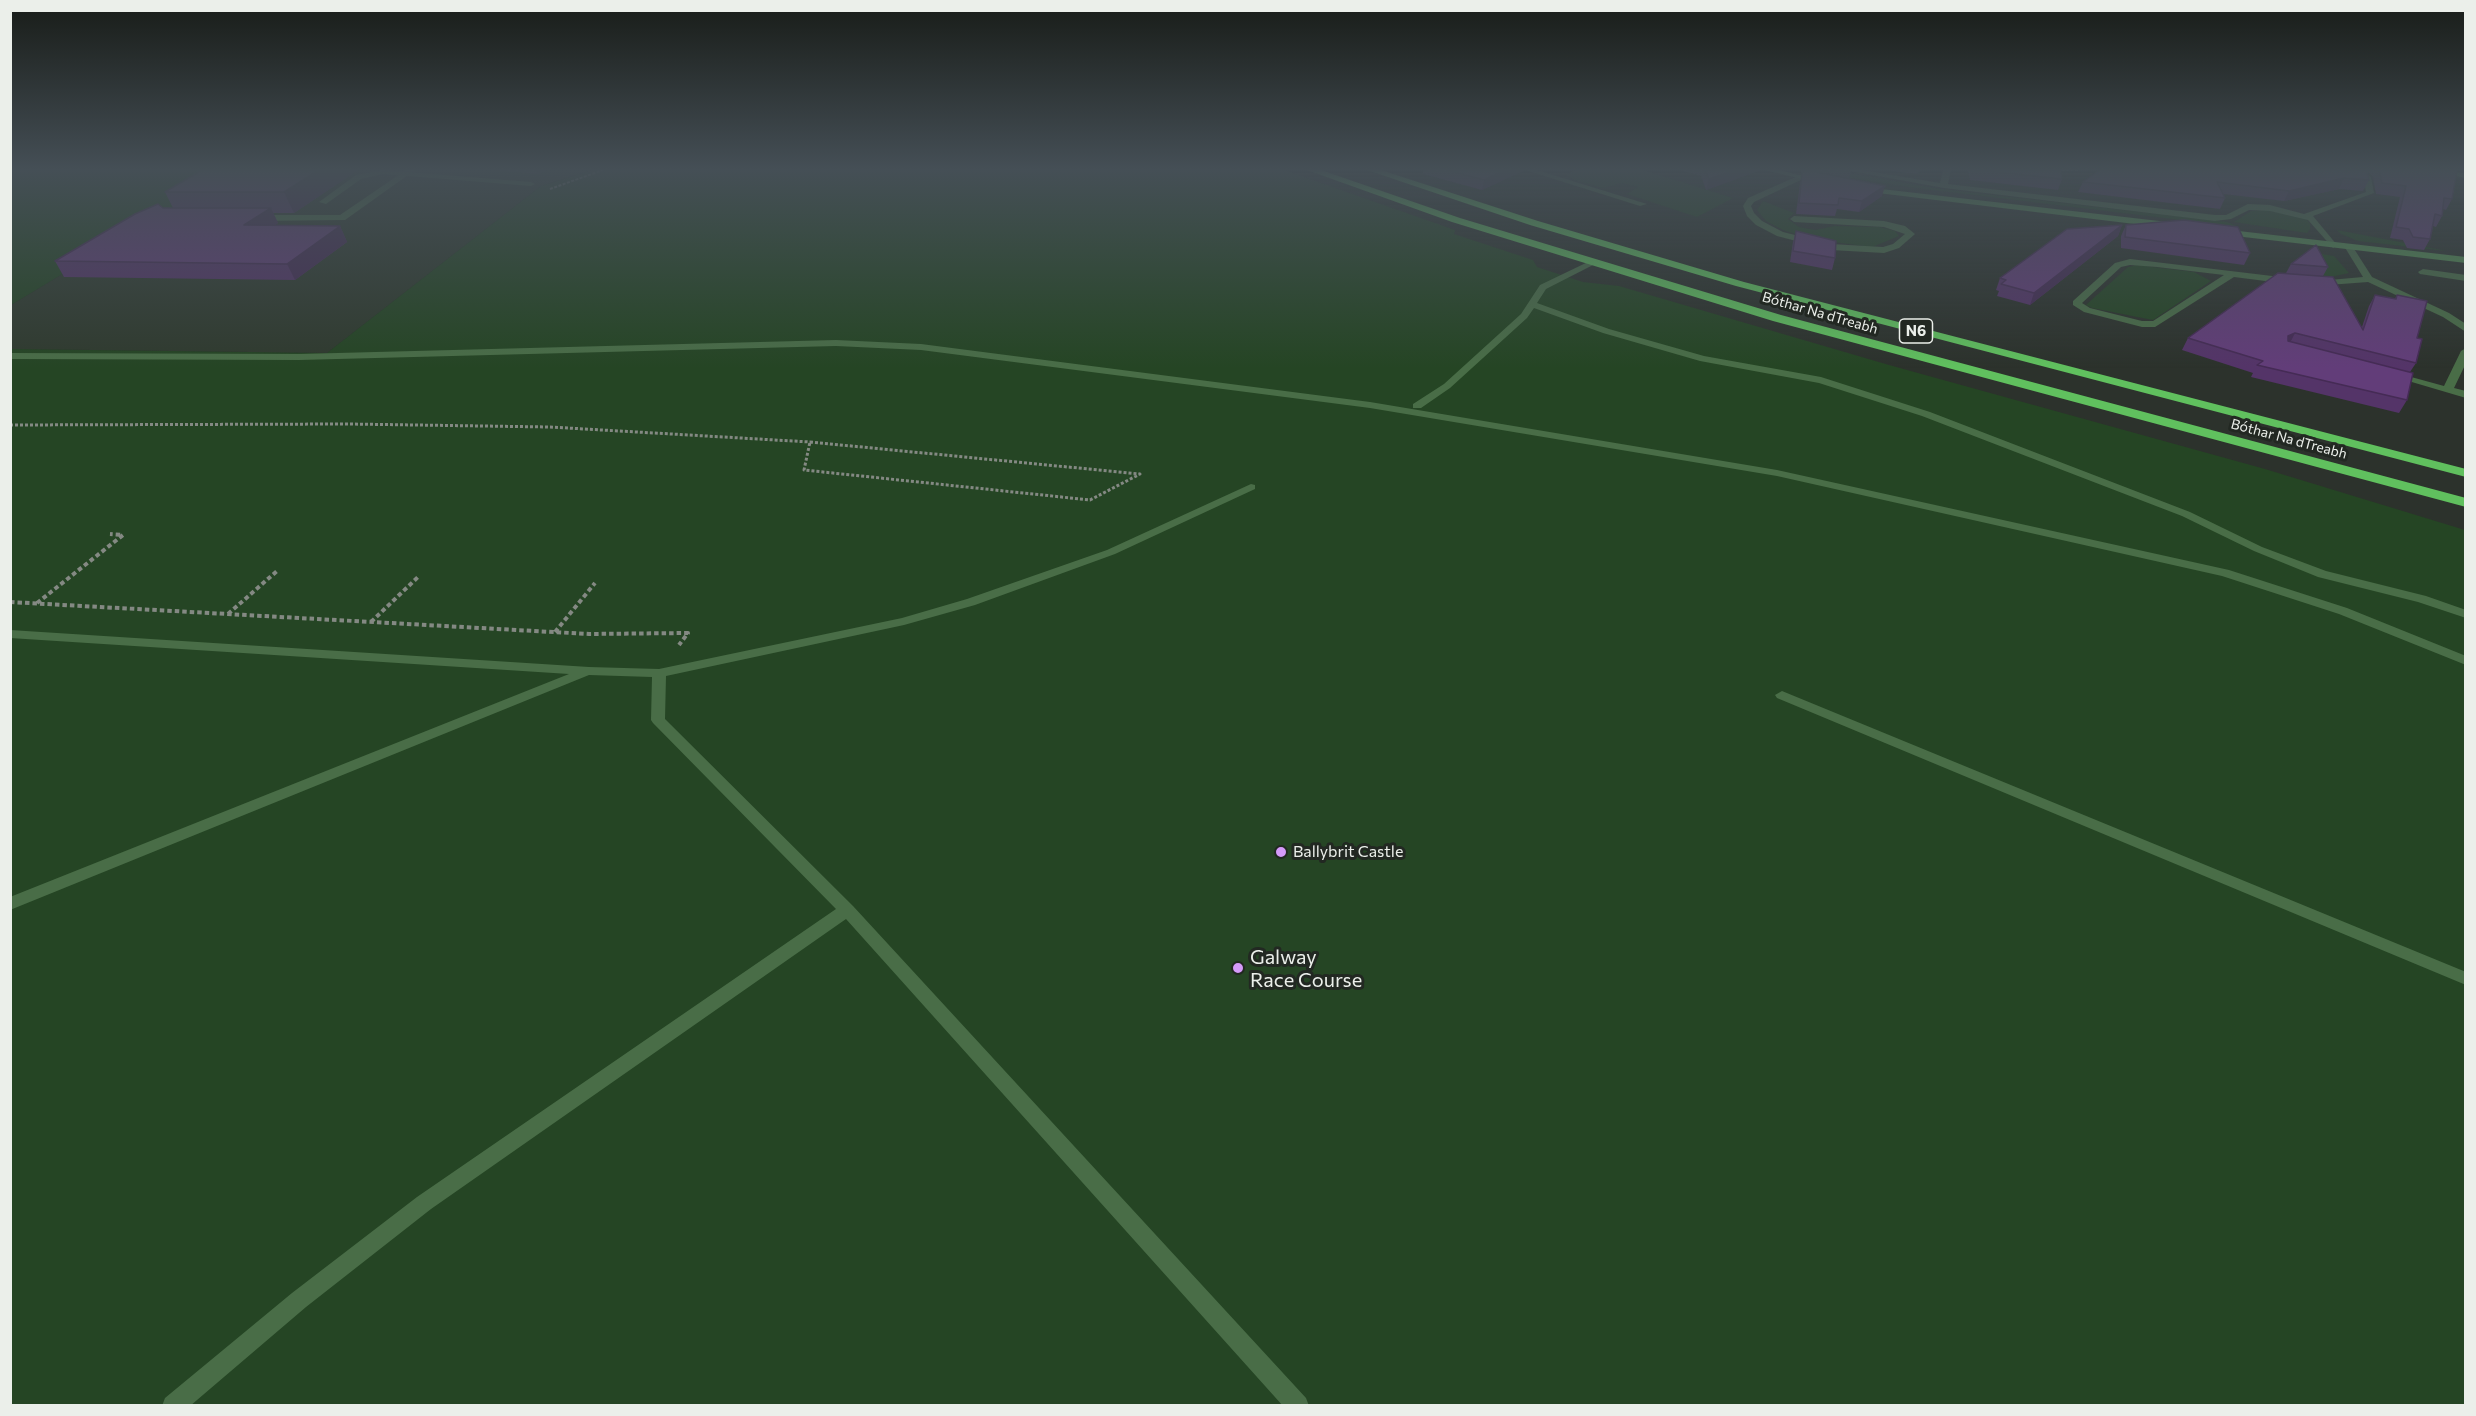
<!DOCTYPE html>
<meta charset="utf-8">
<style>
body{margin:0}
#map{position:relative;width:2476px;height:1416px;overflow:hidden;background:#2c322c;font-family:Commissioner,sans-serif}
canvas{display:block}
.frame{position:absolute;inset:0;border:12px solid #ebefea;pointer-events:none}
</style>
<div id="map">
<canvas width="2476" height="1416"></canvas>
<div class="frame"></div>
</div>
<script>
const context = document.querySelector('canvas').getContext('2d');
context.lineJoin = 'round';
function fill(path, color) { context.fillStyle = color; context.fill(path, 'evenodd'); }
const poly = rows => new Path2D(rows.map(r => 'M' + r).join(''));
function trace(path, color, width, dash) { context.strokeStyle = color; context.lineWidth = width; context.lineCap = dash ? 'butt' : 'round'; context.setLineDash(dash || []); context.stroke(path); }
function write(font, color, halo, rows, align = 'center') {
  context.font = font + ' Commissioner,sans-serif'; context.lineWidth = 6; context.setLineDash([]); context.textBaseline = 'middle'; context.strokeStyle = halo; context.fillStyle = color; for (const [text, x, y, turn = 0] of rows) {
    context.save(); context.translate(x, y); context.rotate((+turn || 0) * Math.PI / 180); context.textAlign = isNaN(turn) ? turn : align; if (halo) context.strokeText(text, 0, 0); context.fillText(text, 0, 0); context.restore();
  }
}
const built = poly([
 [235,170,592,170,541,186,327,353,11,349,11,305]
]);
const green = poly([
 [11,170,235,170,11,305],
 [592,170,1284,170,1455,230,1454,234,1533,260,1537,267,1583,282,1619,286,1889,365,2265,469,2465,530,2465,1405,11,1406,11,349,327,353,541,186],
 [1575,170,1643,170,1733,198,1697,217,1627,194,1638,187,1623,183,1602,188,1574,180,1567,175],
 [1797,170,1832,170,1935,188,2227,222,2239,227,1915,188],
 [1763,201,1794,213,1788,219,1799,227,1815,230,1835,226,1880,227,1895,231,1899,236,1872,247,1810,239,1783,230,1766,221,1757,210],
 [2267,210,2306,218,2310,224,2310,229,2307,233,2234,222,2251,211],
 [2337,230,2447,251,2358,241,2341,234],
 [2309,252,2334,256,2349,273,2325,278],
 [2137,265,2194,272,2211,281,2153,320,2092,308,2086,305,2128,267]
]);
const pathFar2 = poly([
 [2048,170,2080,170],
 [550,189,603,170]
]);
const pathFar1 = poly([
 [10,425,348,424,550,427,810,442],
 [810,442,1140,474,1090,500,804,470,810,442]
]);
const path = poly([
 [10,602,589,634,688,633,679,645],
 [37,603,123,535,110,534],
 [228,614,277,571],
 [371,622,418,577],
 [555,632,595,583]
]);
const lane = poly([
 [383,170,531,182,535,184,531,186,383,174,361,179,326,204,319,202,356,175,383,170],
 [1590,261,1594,263,1593,265,1546,289,1537,303,1609,329,1704,356,1821,377,1930,412,2190,512,2262,547,2326,571,2426,596,2466,610,2466,618,2418,602,2318,577,2254,551,2182,516,1922,416,1819,383,1700,361,1603,333,1534,308,1527,318,1450,388,1421,408,1413,408,1413,404,1444,384,1521,314,1540,285,1590,261],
 [836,340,921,344,1370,402,1777,470,2229,570,2347,608,2466,656,2466,665,2339,614,2222,576,1777,476,1370,408,921,350,836,346,299,360,10,359,10,353,299,354,836,340],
 [1251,484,1255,485,1255,489,1115,554,975,605,904,625,666,676,665,719,853,906,1306,1398,1309,1406,1283,1406,846,919,431,1209,306,1307,190,1406,162,1406,165,1398,292,1293,417,1197,836,909,653,723,651,720,652,677,589,675,10,910,10,897,569,674,10,638,10,630,589,667,659,669,902,618,967,599,1107,550,1251,484],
 [1782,691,2466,972,2466,985,1777,698,1775,695,1782,691]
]);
const street = poly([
 [406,170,415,170,345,220,255,221,251,218,255,215,340,215,406,170],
 [1525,170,1537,170,1647,204,1640,206,1525,170],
 [1844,170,1862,170,1940,183,1943,170,1951,170,1948,184,2215,215,2226,215,2248,204,2270,205,2304,214,2366,192,2364,180,2352,170,2361,170,2371,177,2374,193,2313,216,2337,245,2333,248,2308,220,2270,211,2249,210,2231,219,2215,221,1944,188,1844,170],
 [1800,175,1803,175,1803,179,1754,202,1751,206,1754,213,1762,221,1783,232,1831,244,1883,247,1893,244,1905,234,1884,227,1794,222,1790,219,1794,216,1884,221,1905,226,1915,234,1899,248,1884,253,1831,250,1777,236,1756,225,1747,216,1743,206,1748,198,1800,175],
 [2345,244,2351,244,2372,277,2449,313,2466,324,2466,332,2443,317,2368,282,2315,286,2315,282,2318,281,2363,277,2344,246,2345,244],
 [2130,259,2289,278,2294,281,2289,284,2234,277,2155,327,2142,327,2084,312,2073,305,2073,301,2115,263,2130,259],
 [2130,265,2157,267,2224,275,2153,321,2142,321,2090,308,2082,303,2121,267,2130,265],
 [2423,269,2466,275,2466,281,2420,274,2418,272,2423,269],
 [2466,348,2466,363,2454,388,2466,391,2466,398,2388,375,2393,372,2444,386,2461,351,2466,348]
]);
const secondary = poly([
 [1764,170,1779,170,1823,181,1819,183,1764,170],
 [2429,170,2466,173,2466,178,2433,172,2429,170],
 [1864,187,2168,222,2172,225,2168,228,1861,191,1860,189,1864,187],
 [2221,229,2466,257,2466,263,2218,234,2218,230,2221,229]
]);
const highway = poly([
 [1307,170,1321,170,1460,218,1781,315,2466,498,2466,507,1773,321,1452,222,1307,170],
 [1367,170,1381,170,1538,221,1744,282,2466,469,2466,477,1736,286,1530,225,1367,170]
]);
const wall = poly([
 [202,170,358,170,294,213,273,213,278,223,274,226,340,226,347,242,295,280,64,277,55,261,173,208,165,192],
 [493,170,546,170,538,174],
 [1423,170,1523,170,1523,171,1482,190,1423,174],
 [1680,170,1761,170,1706,190,1701,176],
 [1801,170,1847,170,1851,171,1849,179,1882,196,1859,212,1837,209,1835,216,1796,214,1800,183,1803,172,1801,172],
 [1886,170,1922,170,1916,174],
 [1968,170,2060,170,2062,179,2058,190,1970,180],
 [2100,170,2457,170,2452,199,2446,210,2443,209,2442,216,2436,227,2433,226,2430,239,2424,250,2407,248,2403,240,2390,238,2400,197,2376,194,2373,177,2368,172,2369,180,2363,191,2339,189,2284,201,2223,194,2225,198,2220,209,2078,192,2083,182],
 [2122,225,2118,236,2030,305,1997,296,1999,291,1996,290,2000,278],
 [2126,225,2250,253,2244,265,2121,248,2121,236],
 [1796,231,1835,258,1832,270,1790,262,1793,242],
 [2291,264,2328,267,2323,276,2362,327,2369,306,2375,295,2395,299,2397,295,2417,338,2416,363,2410,372,2407,400,2399,413,2251,377,2253,373,2182,350,2188,338,2286,273]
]);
const shadedWall = poly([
 [319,170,358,170,294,213,284,192],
 [536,170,546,170,538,174],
 [1505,170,1523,170,1523,171,1482,190,1484,180],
 [1735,170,1761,170,1706,190,1709,179],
 [2344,178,2339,189,2284,201,2289,191],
 [1885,186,1882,196,1859,212,1862,201],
 [271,208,278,223,252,241,244,225],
 [2122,225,2118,236,2030,305,2034,293],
 [340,226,347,242,295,280,287,264],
 [2295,333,2289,345,2288,336]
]);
const building = poly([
 [202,170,319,170,284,192,165,192,202,170],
 [1447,170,1505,170,1484,180,1447,170],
 [1705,170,1735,170,1709,179,1705,170],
 [1807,170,1885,186,1862,201,1839,198,1838,205,1799,203,1802,173,1807,170],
 [1979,170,2060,170,2062,179,1979,170],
 [2100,170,2366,170,2369,180,2344,178,2289,191,2217,182,2225,198,2083,182,2100,170],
 [2379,170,2457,170,2452,199,2444,198,2442,216,2435,214,2430,239,2413,237,2409,229,2396,227,2406,186,2382,183,2379,170],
 [158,204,163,208,271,208,244,225,340,226,287,264,55,261,135,214,158,204],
 [2184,220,2238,227,2250,253,2125,237,2126,225,2184,220],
 [2122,225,2034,293,2001,284,2006,280,2000,278,2067,229,2122,225],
 [1796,231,1836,241,1835,258,1793,251,1796,231],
 [2316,245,2328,267,2291,264,2316,245],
 [2278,273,2333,277,2363,330,2375,295,2396,299,2397,295,2427,301,2417,338,2422,339,2416,363,2295,333,2288,336,2288,341,2413,373,2407,400,2257,365,2263,361,2188,338,2278,273]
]);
const markers = [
 [1281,852,6,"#d59bfa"],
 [1238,968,6,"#d59bfa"]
];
const farStreetnames = [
 ["Bóthar Na dTreabh",1820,313,16],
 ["Bóthar Na dTreabh",2289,439,15]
];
const shields = [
 [1916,331,33]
];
const shieldNames = [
 ["N6",1916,331]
];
const poiNames = [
 ["Ballybrit Castle",1293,852]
];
const nearPoinames = [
 ["Galway",1250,957],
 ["Race Course",1250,980]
];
fill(built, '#2f3a2e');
fill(green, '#254524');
trace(pathFar2, '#848983', 2, [3, 1.5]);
trace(pathFar1, '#848983', 3, [3, 2]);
trace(path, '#848983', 4, [4.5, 3]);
fill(lane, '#496d47');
fill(street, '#496d47');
fill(secondary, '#538f51');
fill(highway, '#60c05e');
fill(wall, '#543468');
fill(shadedWall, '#452b55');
fill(building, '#623d79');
trace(building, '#452b55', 1.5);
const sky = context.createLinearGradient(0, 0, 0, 368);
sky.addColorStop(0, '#181c18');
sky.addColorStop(0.46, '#454f56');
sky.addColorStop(1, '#454f5600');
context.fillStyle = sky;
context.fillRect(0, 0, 2476, 368);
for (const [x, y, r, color] of markers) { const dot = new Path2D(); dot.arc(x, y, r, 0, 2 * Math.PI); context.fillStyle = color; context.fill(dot); trace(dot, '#222822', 2); }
write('14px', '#ebefea', '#222822', farStreetnames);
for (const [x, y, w] of shields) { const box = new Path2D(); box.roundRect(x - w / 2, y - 12, w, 24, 4.5); context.fillStyle = '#222822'; context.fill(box); trace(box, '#ebefea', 1.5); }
write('bold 15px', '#ebefea', null, shieldNames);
write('16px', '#ebefea', '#222822', poiNames, 'left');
write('20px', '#ebefea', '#222822', nearPoinames, 'left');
</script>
